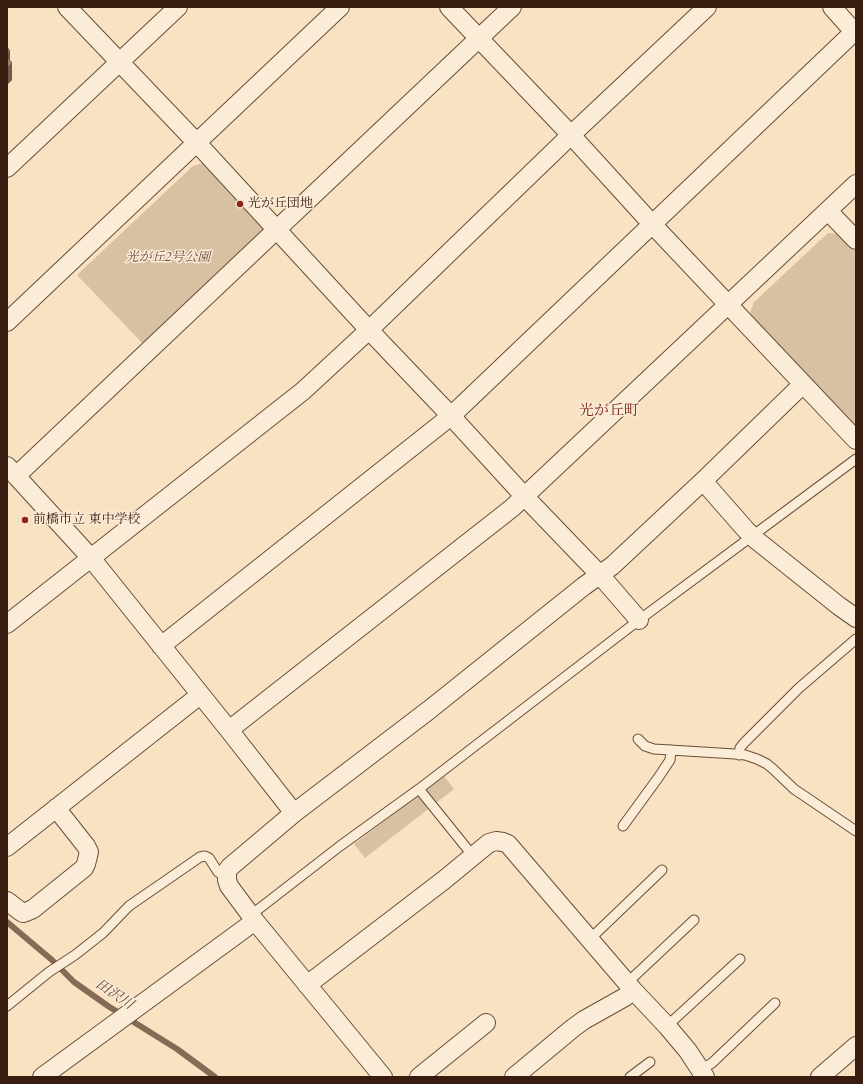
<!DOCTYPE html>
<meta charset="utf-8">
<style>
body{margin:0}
#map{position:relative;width:863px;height:1084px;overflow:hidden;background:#f9e2c1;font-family:Cardo,serif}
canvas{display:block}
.frame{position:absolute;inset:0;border:8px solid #391c10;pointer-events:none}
</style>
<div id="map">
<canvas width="863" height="1084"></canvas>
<div class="frame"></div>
</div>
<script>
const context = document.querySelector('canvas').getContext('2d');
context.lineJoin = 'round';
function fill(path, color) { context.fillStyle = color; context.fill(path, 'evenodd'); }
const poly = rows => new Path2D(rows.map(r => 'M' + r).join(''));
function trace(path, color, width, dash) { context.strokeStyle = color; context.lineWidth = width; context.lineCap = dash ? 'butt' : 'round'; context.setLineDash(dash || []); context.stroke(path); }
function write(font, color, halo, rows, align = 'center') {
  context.font = font + ' Cardo,"Noto Serif JP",serif'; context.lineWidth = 3; context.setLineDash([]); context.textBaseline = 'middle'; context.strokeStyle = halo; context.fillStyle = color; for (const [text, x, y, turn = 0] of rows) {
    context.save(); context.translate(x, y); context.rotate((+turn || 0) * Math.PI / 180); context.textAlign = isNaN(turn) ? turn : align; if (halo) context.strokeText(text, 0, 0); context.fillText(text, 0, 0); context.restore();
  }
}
const green = poly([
 [206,162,265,226,266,234,146,347,77,275,193,166],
 [828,233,838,234,856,252,856,439,750,313,754,302],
 [444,776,454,789,365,858,354,844]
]);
const stream = poly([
 [7,922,52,960,74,982,108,1006,177,1049,215,1077]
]);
const service = poly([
 [638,739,645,746,654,749,735,754,745,755,757,759,767,764,773,769,794,789,856,831],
 [739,755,740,748,744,743,799,688,856,639],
 [419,789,473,856],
 [623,826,658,778,670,760,671,750],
 [251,915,340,846,419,789,639,620,856,459],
 [590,939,662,870],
 [627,983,694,920],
 [7,1006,49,972,75,955,103,933,129,906,200,857,205,856,209,858,218,872,221,874,226,875],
 [667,1026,740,959],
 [700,1070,712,1063,775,1003],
 [630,1077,650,1062]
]);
const minor = poly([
 [67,7,197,143,369,330,451,416,525,497,600,575,639,620],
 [449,7,571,135,652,224,856,440],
 [832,7,856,34],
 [7,168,178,7],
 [828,211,856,240],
 [7,322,340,7],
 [7,466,91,558,229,730,294,813],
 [16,476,512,7],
 [703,481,746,530,755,539,839,606,856,618],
 [7,624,303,391,369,330,571,135,707,7],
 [161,646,451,416,856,30],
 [229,730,512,508,856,184],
 [7,847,200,695],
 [7,901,20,911,23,913,26,912,33,909,84,868,86,864,89,852,86,846,56,808],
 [307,985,444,880,489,843,496,841,503,842,508,844,633,990,667,1026,688,1051,705,1077],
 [42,1077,255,921],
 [383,1077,255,921,229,886,227,880,227,871,230,867,294,813,429,710,584,586,612,566,703,481,803,384],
 [419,1077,486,1023],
 [514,1077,573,1028,584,1020,625,997,633,990],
 [820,1077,856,1046]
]);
const shadedWall = poly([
 [10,51,10,65,12,63,12,80,7,85,7,53]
]);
const building = poly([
 [7,47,10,51,7,53,7,47],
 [7,57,12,63,7,68,7,57]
]);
const markers = [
 [240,204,4,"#8f2418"],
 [25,520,4,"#8f2418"]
];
const poiNames = [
 ["光が丘団地",248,204],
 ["前橋市立 東中学校",33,520]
];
const parkNames = [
 ["光が丘2号公園",168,258]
];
const waterNames = [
 ["田沢川",114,995,34]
];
const quarterNames = [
 ["光が丘町",609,412]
];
fill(green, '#d8c0a3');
trace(stream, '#856b56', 6);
trace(service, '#694e3c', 11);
trace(minor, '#694e3c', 20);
trace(service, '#fbecd7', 9);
trace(minor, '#fbecd7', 18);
fill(shadedWall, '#6e5c4c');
fill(building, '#9d836c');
trace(building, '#6e5c4c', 1);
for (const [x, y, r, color] of markers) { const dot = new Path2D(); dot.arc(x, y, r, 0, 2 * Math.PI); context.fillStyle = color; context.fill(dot); trace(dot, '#fbecd7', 1.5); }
write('13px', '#391c10', '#fbecd7', poiNames, 'left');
write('italic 13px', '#694d3c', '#fbecd7', parkNames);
write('italic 14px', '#654a39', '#fbecd7', waterNames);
write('15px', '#7a1f14', '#fbecd7', quarterNames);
</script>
